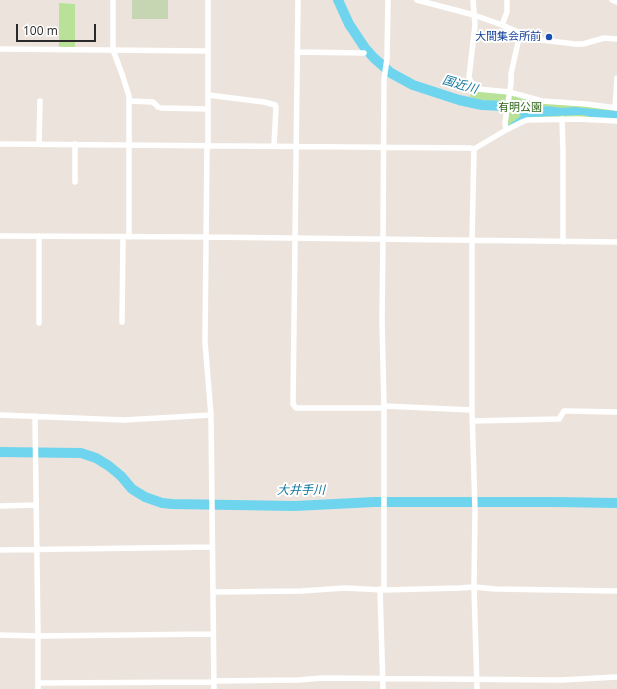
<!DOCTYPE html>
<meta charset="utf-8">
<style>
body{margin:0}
#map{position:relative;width:617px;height:689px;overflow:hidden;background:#ece4dc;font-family:"Open Sans",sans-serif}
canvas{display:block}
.scale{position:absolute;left:16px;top:24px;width:80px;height:18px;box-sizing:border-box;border:2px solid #2a2a2a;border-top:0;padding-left:5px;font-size:12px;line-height:14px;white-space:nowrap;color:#2a2a2a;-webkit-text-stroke:3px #fff;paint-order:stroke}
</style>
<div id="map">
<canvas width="617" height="689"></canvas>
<div class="scale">100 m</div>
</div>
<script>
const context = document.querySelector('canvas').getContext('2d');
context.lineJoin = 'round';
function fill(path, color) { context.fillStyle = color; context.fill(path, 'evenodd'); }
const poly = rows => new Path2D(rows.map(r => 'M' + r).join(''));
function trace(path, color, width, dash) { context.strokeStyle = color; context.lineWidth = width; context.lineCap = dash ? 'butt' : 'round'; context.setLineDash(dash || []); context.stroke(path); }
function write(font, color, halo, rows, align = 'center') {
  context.font = font + ' "Open Sans","Noto Sans JP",sans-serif'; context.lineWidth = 4; context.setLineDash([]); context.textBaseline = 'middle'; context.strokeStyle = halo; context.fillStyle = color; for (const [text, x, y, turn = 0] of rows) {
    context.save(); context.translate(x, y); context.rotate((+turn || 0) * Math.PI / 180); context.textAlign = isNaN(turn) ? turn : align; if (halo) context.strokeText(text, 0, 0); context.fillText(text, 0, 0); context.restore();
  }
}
const green = poly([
 [59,3,75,4,75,47,59,47],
 [472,89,506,94,617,111,617,121,549,118,507,126,509,103,486,101,470,97]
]);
const cemetery = poly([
 [132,0,168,0,168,19,132,19]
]);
const water = poly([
 [509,104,531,108,547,106,562,108,577,107,581,108,617,111,617,119,593,118,584,115,577,115,531,117,527,118,508,128,507,126,521,116,516,110,509,107]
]);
const river = poly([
 [338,0,349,24,365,48,374,58,391,73,413,85,459,100,482,105,504,106,518,108],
 [0,452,81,453,96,458,109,466,121,476,132,489,145,497,162,503,172,504,295,506,374,502,555,502,617,503]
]);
const minor = poly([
 [113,0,113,50,122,74,129,96,129,237],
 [208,0,208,145],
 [298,0,293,404,296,408,384,408],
 [417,0,474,15,502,25,530,37,542,40,575,44,583,44,604,38,617,39],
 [473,0,475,25,469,77,473,87,478,89,509,92,542,101,586,104,617,108],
 [612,0,617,2],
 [502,25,507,12,507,0],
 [0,49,207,51],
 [297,52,364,53],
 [208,95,264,102,275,105,276,107,274,146],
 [129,101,153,102,158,107,161,108,208,109],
 [615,108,617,78],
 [562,119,563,151,563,242],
 [506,130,505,123,511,83,511,74,520,33],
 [0,144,470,148,474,149,506,130,522,122,527,120,577,119,617,121],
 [39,144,40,101],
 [207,145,205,342,211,415,214,689],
 [474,149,472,241,472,410,475,510,474,587,477,689],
 [75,182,75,144],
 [0,236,206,237,617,242],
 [122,322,123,237],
 [39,323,39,236],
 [384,406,472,410],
 [0,415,124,420,211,415],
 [35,416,38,636,38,689],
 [472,421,559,419,564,411,567,411,617,412],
 [0,506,36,505],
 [0,550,212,547],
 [380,589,383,689],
 [384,590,384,406,382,320,383,239,384,79,387,59,388,0],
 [213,592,301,591,345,588,384,590,460,588,474,587,495,589,617,591],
 [0,635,38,636,213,634],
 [213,681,299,680,322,678,561,680,617,677],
 [38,683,213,682]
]);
const markers = [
 [549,37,4,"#1a4fb4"]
];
const transitNames = [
 ["大間集会所前",541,37]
];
const parkNames = [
 ["有明公園",520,108]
];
const waterNames = [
 ["国近川",460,85,16],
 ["大井手川",301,491]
];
fill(green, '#b7e298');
fill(cemetery, '#c6d6b3');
fill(water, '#6fd5ee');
trace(river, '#6fd5ee', 10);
trace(minor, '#fff', 5.5);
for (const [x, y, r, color] of markers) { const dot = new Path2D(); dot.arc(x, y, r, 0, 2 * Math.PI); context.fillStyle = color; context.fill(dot); trace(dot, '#fff', 1.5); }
write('11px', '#164399', '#fff', transitNames, 'right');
write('11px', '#30661a', '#fff', parkNames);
write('italic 12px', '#0e7499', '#fff', waterNames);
</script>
